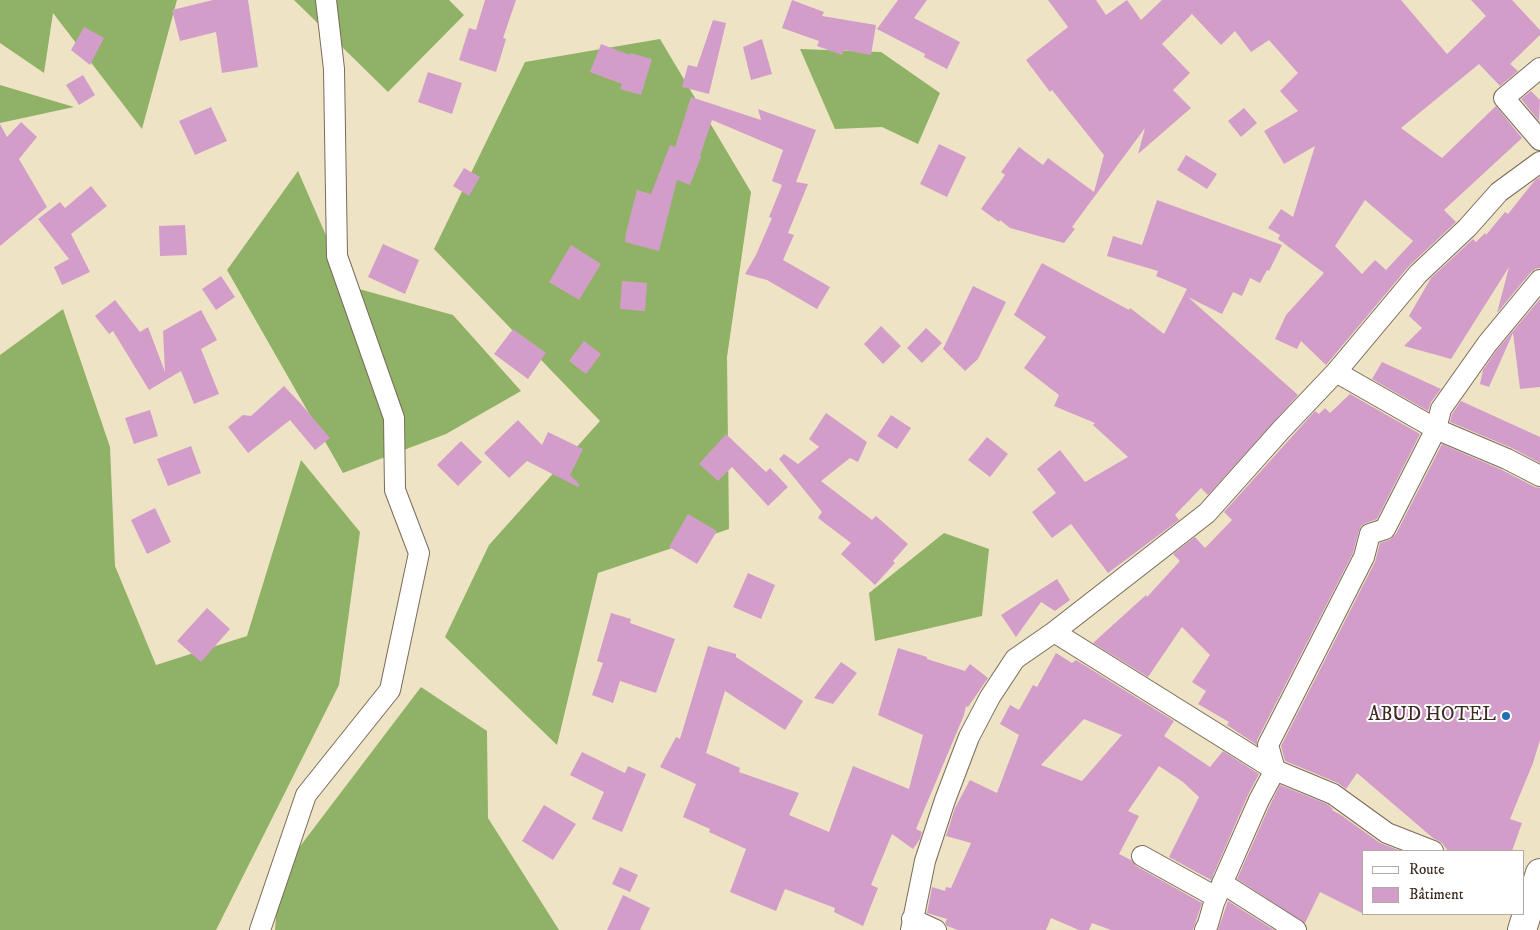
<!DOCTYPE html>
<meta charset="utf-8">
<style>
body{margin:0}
#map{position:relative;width:1540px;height:930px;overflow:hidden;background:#efe3c6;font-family:"IM FELL DW Pica",serif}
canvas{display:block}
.legend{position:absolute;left:1362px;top:850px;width:162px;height:65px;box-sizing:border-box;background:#fff;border:1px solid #b1aaa5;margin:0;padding:6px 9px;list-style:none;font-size:15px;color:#3b2a1e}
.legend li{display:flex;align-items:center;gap:10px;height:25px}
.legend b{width:25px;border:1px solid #b1aaa5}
</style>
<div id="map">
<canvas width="1540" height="930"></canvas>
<ul class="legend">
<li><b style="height:6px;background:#fff"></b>Route</li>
<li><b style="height:14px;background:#d39dca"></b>Bâtiment</li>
</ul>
</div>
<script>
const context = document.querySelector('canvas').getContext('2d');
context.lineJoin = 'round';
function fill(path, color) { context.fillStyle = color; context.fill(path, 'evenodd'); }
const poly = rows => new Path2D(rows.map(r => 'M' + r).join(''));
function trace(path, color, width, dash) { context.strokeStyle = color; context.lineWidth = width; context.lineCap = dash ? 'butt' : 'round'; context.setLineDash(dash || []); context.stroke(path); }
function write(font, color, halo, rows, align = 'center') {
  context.font = font + ' "IM FELL DW Pica",serif'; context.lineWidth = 4; context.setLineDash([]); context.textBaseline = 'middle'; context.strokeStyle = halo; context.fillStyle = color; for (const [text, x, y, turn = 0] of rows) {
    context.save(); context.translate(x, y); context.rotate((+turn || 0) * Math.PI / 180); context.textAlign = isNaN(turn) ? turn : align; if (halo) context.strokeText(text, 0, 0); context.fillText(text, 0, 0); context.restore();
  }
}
const forest = poly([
 [0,0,177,0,142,129,53,13,44,73,0,43],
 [294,0,449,0,464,15,388,92],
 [660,39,751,192,727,357,729,529,598,573,557,745,445,637,489,545,600,421,434,249,525,62],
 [800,49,881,52,940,93,918,144,882,127,835,129],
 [0,85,74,107,0,123],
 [298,171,348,286,453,315,521,391,446,434,343,473,227,270],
 [63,309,110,447,115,566,156,665,247,636,301,460,360,532,339,685,216,930,0,930,0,355],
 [944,533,989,549,982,616,875,641,869,593],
 [421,687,487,731,488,818,559,930,275,930,279,874]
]);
const building = poly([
 [213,0,248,0,258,67,222,73,216,32,180,41,172,10],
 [485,0,516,0,503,38,506,39,496,72,459,60,469,28,476,30],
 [792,0,824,12,822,16,876,25,871,55,844,50,842,55,817,46,819,41,782,28],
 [898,0,927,0,914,18,960,42,947,69,924,57,925,54,877,29],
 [1048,0,1096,0,1106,15,1127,0,1141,20,1162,0,1401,0,1447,54,1486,16,1471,0,1512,0,1540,30,1540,35,1510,64,1518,71,1500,86,1479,64,1401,128,1442,158,1496,106,1522,138,1444,210,1456,222,1409,266,1326,365,1301,341,1297,349,1275,339,1286,315,1324,273,1278,239,1280,235,1268,228,1281,209,1293,217,1315,146,1284,164,1264,131,1298,111,1280,91,1298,73,1269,40,1251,52,1235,31,1221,45,1192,14,1162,44,1190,73,1173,90,1191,108,1138,154,1145,128,1072,227,1075,229,1064,243,1010,228,1000,220,999,222,981,209,1005,175,1001,172,1019,147,1043,165,1048,158,1094,192,1104,155,1052,90,1050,92,1026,60,1068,27],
 [1365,200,1413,241,1386,270,1375,260,1362,274,1335,246],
 [713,20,726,23,709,94,682,87,688,65,697,67],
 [84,27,104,38,90,65,71,50],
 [762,39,772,74,751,80,743,47],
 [601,44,630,55,630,53,652,59,641,95,620,89,622,84,590,72],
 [428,72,462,83,452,114,418,102],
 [83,75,95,95,79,105,66,85],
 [1531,91,1540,100,1539,121,1521,99],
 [691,97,761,120,758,109,816,130,796,182,808,184,788,233,794,235,783,260,830,287,817,309,767,280,745,274,756,255,772,218,769,217,782,185,772,181,783,150,712,120,700,156,701,157,690,185,677,180,659,251,625,242,626,233,637,190,651,194,670,145,675,147],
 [211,107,227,141,195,155,179,121],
 [1244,108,1257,123,1241,137,1228,121],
 [21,122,37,137,19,159,47,207,0,246,0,124,7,137],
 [939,144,966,157,947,197,920,184],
 [1186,155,1217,174,1207,189,1177,170],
 [464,168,480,177,469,196,453,186],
 [1540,177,1540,268,1535,269,1531,272,1497,313,1509,267,1451,359,1404,346,1422,328,1409,316,1431,278,1473,239,1476,242,1485,233,1486,235,1505,212,1508,214,1535,180],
 [91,186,107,206,71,234,90,272,62,285,54,267,69,259,38,219,60,202,65,208],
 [1157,200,1282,245,1269,271,1267,270,1260,283,1250,278,1242,296,1233,292,1222,314,1188,297,1298,395,1208,495,1201,488,1175,515,1179,520,1108,573,1071,524,1052,538,1032,512,1056,493,1037,469,1060,450,1085,482,1128,457,1093,425,1095,423,1054,406,1059,395,1024,368,1046,337,1014,315,1042,263,1129,310,1130,308,1164,334,1187,289,1156,276,1158,271,1107,256,1113,236,1142,245],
 [185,225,187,255,160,256,159,226],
 [383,244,419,260,405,294,368,277],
 [571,245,601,264,579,300,549,282],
 [221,276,235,297,216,310,202,289],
 [622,281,647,283,645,311,620,309],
 [973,286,1006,302,978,359,965,371,943,349],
 [1540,299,1540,387,1520,389,1513,333,1489,387,1480,384,1483,370,1496,351],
 [115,300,140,332,148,327,165,372,163,331,201,310,217,340,201,349,219,394,194,404,181,371,149,390,113,331,109,334,95,316],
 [881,326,901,346,883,364,864,344],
 [926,328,942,343,922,363,907,348],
 [513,329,546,353,528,379,494,354],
 [584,341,601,354,586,374,569,361],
 [1382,362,1441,389,1431,402,1428,411,1372,379],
 [284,386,301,404,330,438,315,450,290,420,248,453,228,427,243,415,251,416],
 [1350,394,1420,434,1377,519,1366,523,1361,526,1359,531,1353,553,1257,740,1257,745,1227,725,1229,722,1198,704,1206,691,1192,682,1210,655,1182,627,1148,677,1093,643,1146,595,1147,597,1180,561,1173,554,1195,537,1205,548,1232,520,1224,512,1315,411,1319,414,1325,408,1330,413],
 [1461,401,1540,437,1540,463,1512,448,1450,422,1452,414],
 [150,410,158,436,134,444,125,418],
 [826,413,867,442,858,462,850,458,821,481,872,520,876,516,908,544,893,561,895,563,875,585,841,554,851,543,818,518,822,512,779,459,784,454,798,464,819,447,809,439],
 [891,415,911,428,897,449,877,436],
 [518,420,542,445,548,432,583,449,570,475,580,485,578,487,527,461,509,478,484,453],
 [726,434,766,472,770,468,788,487,768,506,732,467,718,481,699,464],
 [987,437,1008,454,990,477,968,460],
 [461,441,482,462,458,486,437,465],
 [1442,444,1502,470,1535,487,1540,488,1540,740,1533,763,1510,819,1522,823,1512,851,1448,851,1442,843,1433,838,1357,773,1346,789,1338,783,1285,761,1281,746,1375,562,1380,543,1389,540,1396,534],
 [191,446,201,473,168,486,157,459],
 [155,508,171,542,147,554,131,520],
 [688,514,717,531,697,564,669,547],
 [748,573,775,585,761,619,733,607],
 [1057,579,1070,600,1055,611,1041,602,1016,637,1001,615],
 [207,608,230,629,201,662,177,641],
 [611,613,631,619,630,623,675,639,656,693,620,681,613,703,592,695,603,663,597,661],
 [708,646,736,654,736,657,803,701,785,730,725,691,706,753,740,768,739,772,799,793,789,815,829,832,853,766,909,789,923,735,878,715,898,648,927,657,927,659,965,671,970,664,988,678,968,707,966,706,964,715,916,829,922,832,920,839,913,849,892,834,871,885,878,888,863,926,834,912,835,908,785,889,776,911,730,892,746,849,709,832,710,829,683,817,696,784,660,767,676,737,680,739],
 [1056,653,1072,663,1076,660,1174,721,1164,736,1210,767,1223,751,1259,774,1248,795,1211,880,1169,857,1199,797,1183,782,1159,766,1128,811,1139,816,1119,854,1131,860,1136,866,1202,903,1193,930,1111,930,1092,923,1089,930,1079,930,1051,918,1046,930,958,930,947,926,945,923,947,919,927,913,932,887,945,891,946,887,951,888,971,843,946,836,955,808,970,780,997,793,1019,735,1000,724,1010,705,1019,710,1033,685,1037,687],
 [1084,719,1122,735,1082,781,1041,765],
 [841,662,857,673,833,704,814,698],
 [582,752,625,773,628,766,646,774,622,832,592,819,604,792,570,775],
 [1280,785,1327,804,1333,809,1332,810,1341,815,1380,843,1401,851,1364,851,1364,914,1320,892,1305,923,1237,879,1270,805],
 [544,805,576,824,553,860,522,841],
 [620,867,638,875,630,892,612,884],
 [623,895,650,908,640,930,607,930],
 [1228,901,1274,930,1218,930]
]);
const minor = poly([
 [1540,68,1504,98,1540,140],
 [1336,372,1436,429,1507,459,1540,476],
 [1054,632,1275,770,1333,794,1387,833,1433,851],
 [1142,856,1216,897],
 [1222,883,1296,930],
 [912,919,936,930],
 [260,930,306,795,390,690,419,553,395,490,394,418,337,256,334,69,326,0],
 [911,930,925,861,945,800,969,737,990,697,1015,659,1054,632,1207,513,1281,430,1336,372,1418,274,1467,228,1499,192,1540,162],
 [1205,930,1208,924,1214,903,1225,877,1259,800,1275,770,1268,745,1364,557,1370,534,1385,529,1436,429,1441,409,1487,344,1540,280]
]);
const secondary = poly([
 [1522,930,1540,873]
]);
const markers = [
 [1506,716,5,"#1f6fb2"]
];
const poiNames = [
 ["ABUD HOTEL",1496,716]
];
fill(forest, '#90b266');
fill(building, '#d39dca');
trace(minor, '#7a6b59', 22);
trace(secondary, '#7a6b59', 30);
trace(minor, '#fff', 20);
trace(secondary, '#fff', 28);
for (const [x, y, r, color] of markers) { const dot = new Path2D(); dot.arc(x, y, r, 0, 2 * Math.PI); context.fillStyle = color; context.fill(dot); trace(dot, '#fff', 2); }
write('19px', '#3b2a1e', '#fff', poiNames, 'right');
</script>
